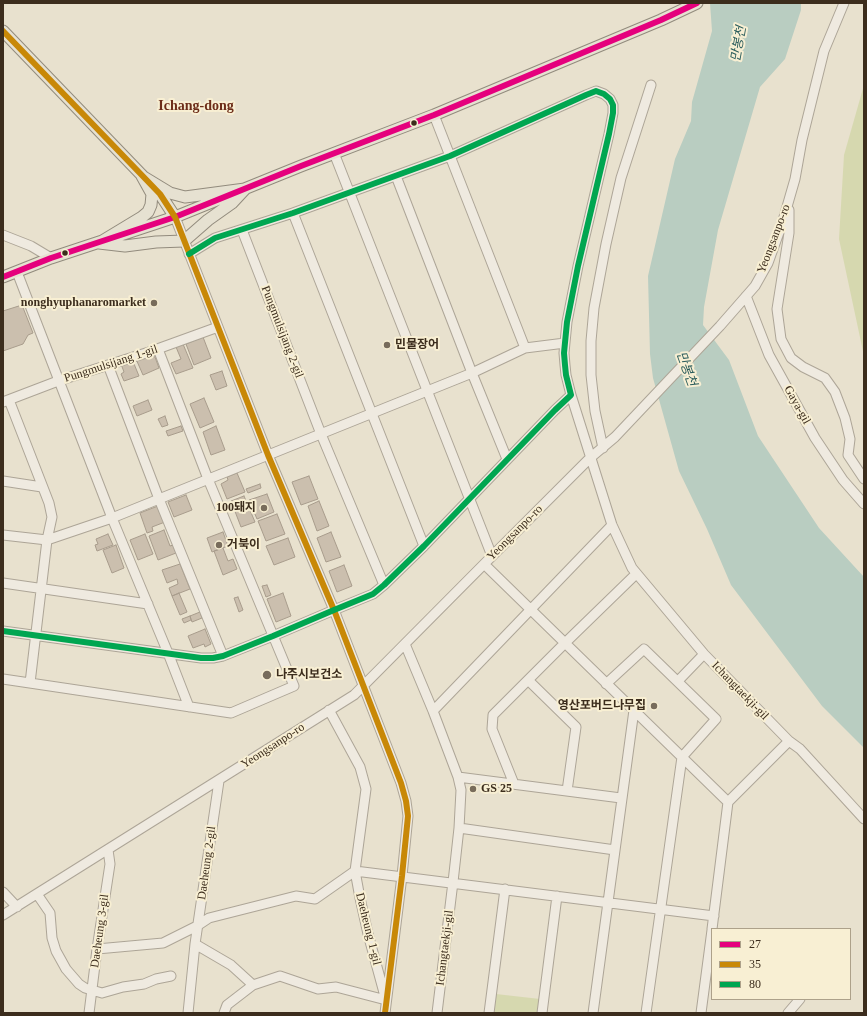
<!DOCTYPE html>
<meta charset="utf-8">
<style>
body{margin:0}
#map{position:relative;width:867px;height:1016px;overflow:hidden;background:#e8e1ce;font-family:"Times New Roman",serif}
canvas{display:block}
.frame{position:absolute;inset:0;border:4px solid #3c2d1d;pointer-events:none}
.legend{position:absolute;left:711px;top:928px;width:140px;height:72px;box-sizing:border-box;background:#f8efd3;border:1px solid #ada18a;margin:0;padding:5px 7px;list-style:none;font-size:12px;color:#3c2d1d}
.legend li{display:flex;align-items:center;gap:8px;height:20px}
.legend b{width:20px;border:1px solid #ada18a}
</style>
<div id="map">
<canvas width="867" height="1016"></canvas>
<div class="frame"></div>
<ul class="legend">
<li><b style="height:5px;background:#e5007d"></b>27</li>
<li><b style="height:5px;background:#c88807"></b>35</li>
<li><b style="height:5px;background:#00a651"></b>80</li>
</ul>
</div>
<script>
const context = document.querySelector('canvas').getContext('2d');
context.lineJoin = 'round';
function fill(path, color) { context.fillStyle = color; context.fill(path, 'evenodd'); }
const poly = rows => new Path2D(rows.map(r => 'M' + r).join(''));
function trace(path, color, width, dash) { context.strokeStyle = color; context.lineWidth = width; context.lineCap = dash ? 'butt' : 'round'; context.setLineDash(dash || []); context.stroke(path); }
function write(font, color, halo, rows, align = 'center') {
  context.font = font + ' "Times New Roman","Noto Sans KR",serif'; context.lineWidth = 4; context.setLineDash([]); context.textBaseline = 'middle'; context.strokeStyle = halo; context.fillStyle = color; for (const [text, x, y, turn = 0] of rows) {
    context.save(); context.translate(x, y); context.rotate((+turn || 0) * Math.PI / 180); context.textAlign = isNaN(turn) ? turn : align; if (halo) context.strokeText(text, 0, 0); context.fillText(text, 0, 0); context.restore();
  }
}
const green = poly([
 [864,85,864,356,839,239,844,155],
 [496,994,540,999,538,1013,494,1013]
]);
const water = poly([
 [710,3,801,3,801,10,785,59,760,87,718,230,704,307,703,325,729,360,758,436,819,528,864,577,864,748,822,706,731,585,707,529,679,471,653,378,650,354,648,276,675,159,691,121,692,102,712,31]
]);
const building = poly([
 [22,305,33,333,28,335,23,344,3,351,3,311,22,305],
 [203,337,211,358,194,365,186,344,203,337],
 [183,344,193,368,176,374,171,363,181,359,176,347,183,344],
 [148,354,155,357,159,368,143,375,136,359,148,354],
 [132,359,139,376,124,381,121,374,124,372,121,364,132,359],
 [222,371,227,386,216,390,210,375,222,371],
 [204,398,214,422,200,428,190,404,204,398],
 [148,400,152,410,137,416,133,406,148,400],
 [165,416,168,425,162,427,158,419,165,416],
 [181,426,183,431,168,436,166,431,181,426],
 [216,426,225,450,211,455,203,432,216,426],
 [237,473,245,492,227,499,221,484,228,480,227,477,237,473],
 [309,476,318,499,301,505,292,482,309,476],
 [260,484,261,488,248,493,246,489,260,484],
 [267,494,274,512,257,519,249,500,267,494],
 [186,495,192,510,174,517,168,502,186,495],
 [244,496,255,522,241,527,231,501,244,496],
 [319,501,329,526,317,531,308,506,319,501],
 [158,506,165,522,152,527,153,531,147,533,140,513,158,506],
 [277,514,285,534,266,541,258,521,277,514],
 [164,530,170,546,173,545,176,553,158,560,149,536,164,530],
 [223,532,228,546,212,552,207,538,223,532],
 [331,532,341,557,326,562,317,538,331,532],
 [108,534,113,545,97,551,95,545,98,544,96,539,108,534],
 [145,534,153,554,138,560,130,540,145,534],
 [288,538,295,557,274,565,266,546,288,538],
 [116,545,124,568,112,573,103,550,116,545],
 [223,548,228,561,233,559,237,569,223,575,214,551,223,548],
 [180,564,190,589,172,596,169,588,178,584,177,579,167,583,162,570,180,564],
 [344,565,352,586,337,592,329,571,344,565],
 [267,585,271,595,266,597,262,586,267,585],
 [179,593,187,612,180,615,172,596,179,593],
 [283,593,291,616,276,622,267,599,283,593],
 [238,597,243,610,239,612,234,598,238,597],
 [200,612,202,618,192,622,190,616,200,612],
 [190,616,191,620,184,623,182,619,190,616],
 [205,629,211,644,205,647,204,644,193,648,188,636,205,629]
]);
const minor = poly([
 [434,115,525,348],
 [334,153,492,556],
 [396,176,472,373,507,459],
 [789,210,789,233,777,309,781,339,791,358,803,367,825,378,835,392,845,418,850,439,848,455,864,479],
 [293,213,424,546],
 [175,217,268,455,334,610,401,783,406,801,408,816,402,876,385,1013],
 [242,230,321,434,384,585],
 [3,235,31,246,51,258],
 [17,272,112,518,168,653,189,707],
 [746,296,769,355,815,438,843,480,864,504],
 [108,365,159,499,223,656],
 [571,395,612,525,632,568,704,654,789,741,728,802,712,929],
 [9,400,49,503,52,517,47,540,30,683],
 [3,402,58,381,149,352,218,327],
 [603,448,595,411,591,375,591,341,594,308,606,244,621,178,651,85],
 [3,481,42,487],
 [3,535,47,540,112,518,159,499,472,373,525,348,565,343],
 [484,564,728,802],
 [3,583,148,604],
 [3,631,201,658,213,658,223,656,273,636,334,610,373,594,384,585,424,546,555,410,571,395,566,375,565,365,564,353,567,322,578,266,609,134,613,113,613,105,610,99,604,94,596,91,586,95,450,156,293,213,215,238,189,254],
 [405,644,433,711,458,777,461,790,459,828,453,882,437,1013],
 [3,679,231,713,294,686,208,479,158,349],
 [528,680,576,727,567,791],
 [678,681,704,654],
 [606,684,644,649,716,719,682,757,646,1013],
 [433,711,612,525],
 [789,741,800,749,864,819],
 [458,777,621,798],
 [514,784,492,729,493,715,565,643,636,574],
 [459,828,615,850],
 [355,871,714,916],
 [3,892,17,907],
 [37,894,50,913,52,938,56,951,66,969,79,984,85,988,102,993,123,987,144,984,156,979,171,976],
 [3,915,354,695,492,556,590,458,615,437,720,326,755,286,768,263,782,224,795,179,802,140,824,51,844,3],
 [195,944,231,965,253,985],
 [97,949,163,943,197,926,209,918,296,896,315,899,355,871],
 [89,1013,97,949,110,864,108,850],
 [188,1013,195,944,219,781],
 [224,1013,227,1005,253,985,280,976,318,989,336,987,386,1000,368,934,360,898,355,871,366,789,360,767,329,710],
 [489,1013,505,889],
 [542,1013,557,896],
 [593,1013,634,710],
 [701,1013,712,930],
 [788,1013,800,999]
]);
const major = poly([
 [3,31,160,194,175,217],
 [142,176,170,193,185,197,245,189,232,203,208,220,184,241,156,242,125,246,99,243,142,217,148,212,151,205,152,194,142,176],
 [3,277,51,258,175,217,301,166,434,115,661,20,697,3]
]);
const bus1 = poly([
 [3,277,51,258,175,217,301,166,434,115,661,20,697,3]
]);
const bus2 = poly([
 [3,31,160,194,175,217,268,455,334,610,401,783,406,801,408,816,402,876,385,1013]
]);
const bus3 = poly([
 [3,631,201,658,213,658,223,656,273,636,334,610,373,594,384,585,424,546,555,410,571,395,566,375,565,365,564,353,567,322,578,266,609,134,613,113,613,105,610,99,604,94,596,91,586,95,450,156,293,213,215,238,189,254]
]);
const markers = [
 [414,123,3.5,"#3c2d1d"],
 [65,253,3.5,"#3c2d1d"],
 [154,303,4,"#786c5b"],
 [387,345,4,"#786c5b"],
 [264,508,4,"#786c5b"],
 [219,545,4,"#786c5b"],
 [267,675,5,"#786c5b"],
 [654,706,4,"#786c5b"],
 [473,789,4,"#786c5b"]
];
const streetNames = [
 ["Yeongsanpo-ro",774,239,-69],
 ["Pungmulsijang 2-gil",282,332,69],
 ["Pungmulsijang 1-gil",111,364,-18],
 ["Gaya-gil",797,405,61],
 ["Yeongsanpo-ro",515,533,-45],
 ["Ichangtaekji-gil",740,691,46],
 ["Yeongsanpo-ro",273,746,-33],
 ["Daeheung 2-gil",207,863,-82],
 ["Daeheung 1-gil",368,929,76],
 ["Daeheung 3-gil",100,931,-82],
 ["Ichangtaekji-gil",445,948,-83]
];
const poiNames = [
 ["nonghyuphanaromarket",146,303,"right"],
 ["민물장어",395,345],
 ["100돼지",256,508,"right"],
 ["거북이",227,545],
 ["나주시보건소",276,675],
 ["영산포버드나무집",646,706,"right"],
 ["GS 25",481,789]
];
const waterNames = [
 ["만봉천",739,44,-80],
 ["만봉천",686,369,70]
];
const quarterNames = [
 ["Ichang-dong",196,106]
];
fill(green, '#d6d8af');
fill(water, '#b9cdc1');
fill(building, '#cbbfae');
trace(building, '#a89c8c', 1);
trace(minor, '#ada597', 11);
trace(major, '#928b7d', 13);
trace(minor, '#efeae0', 9);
trace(major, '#e6e1d1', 11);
trace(bus1, '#e5007d', 6);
trace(bus2, '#c88807', 6);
trace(bus3, '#00a651', 6);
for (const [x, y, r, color] of markers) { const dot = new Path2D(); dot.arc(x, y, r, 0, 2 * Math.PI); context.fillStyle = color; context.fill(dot); trace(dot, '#f8efd3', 1.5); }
write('12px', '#3c2d1d', '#f8efd3', streetNames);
write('bold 12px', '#3c2d1d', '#f8efd3', poiNames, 'left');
write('italic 13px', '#2b5d5c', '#f8efd3', waterNames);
write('bold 14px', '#6d2d19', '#f8efd3', quarterNames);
</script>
